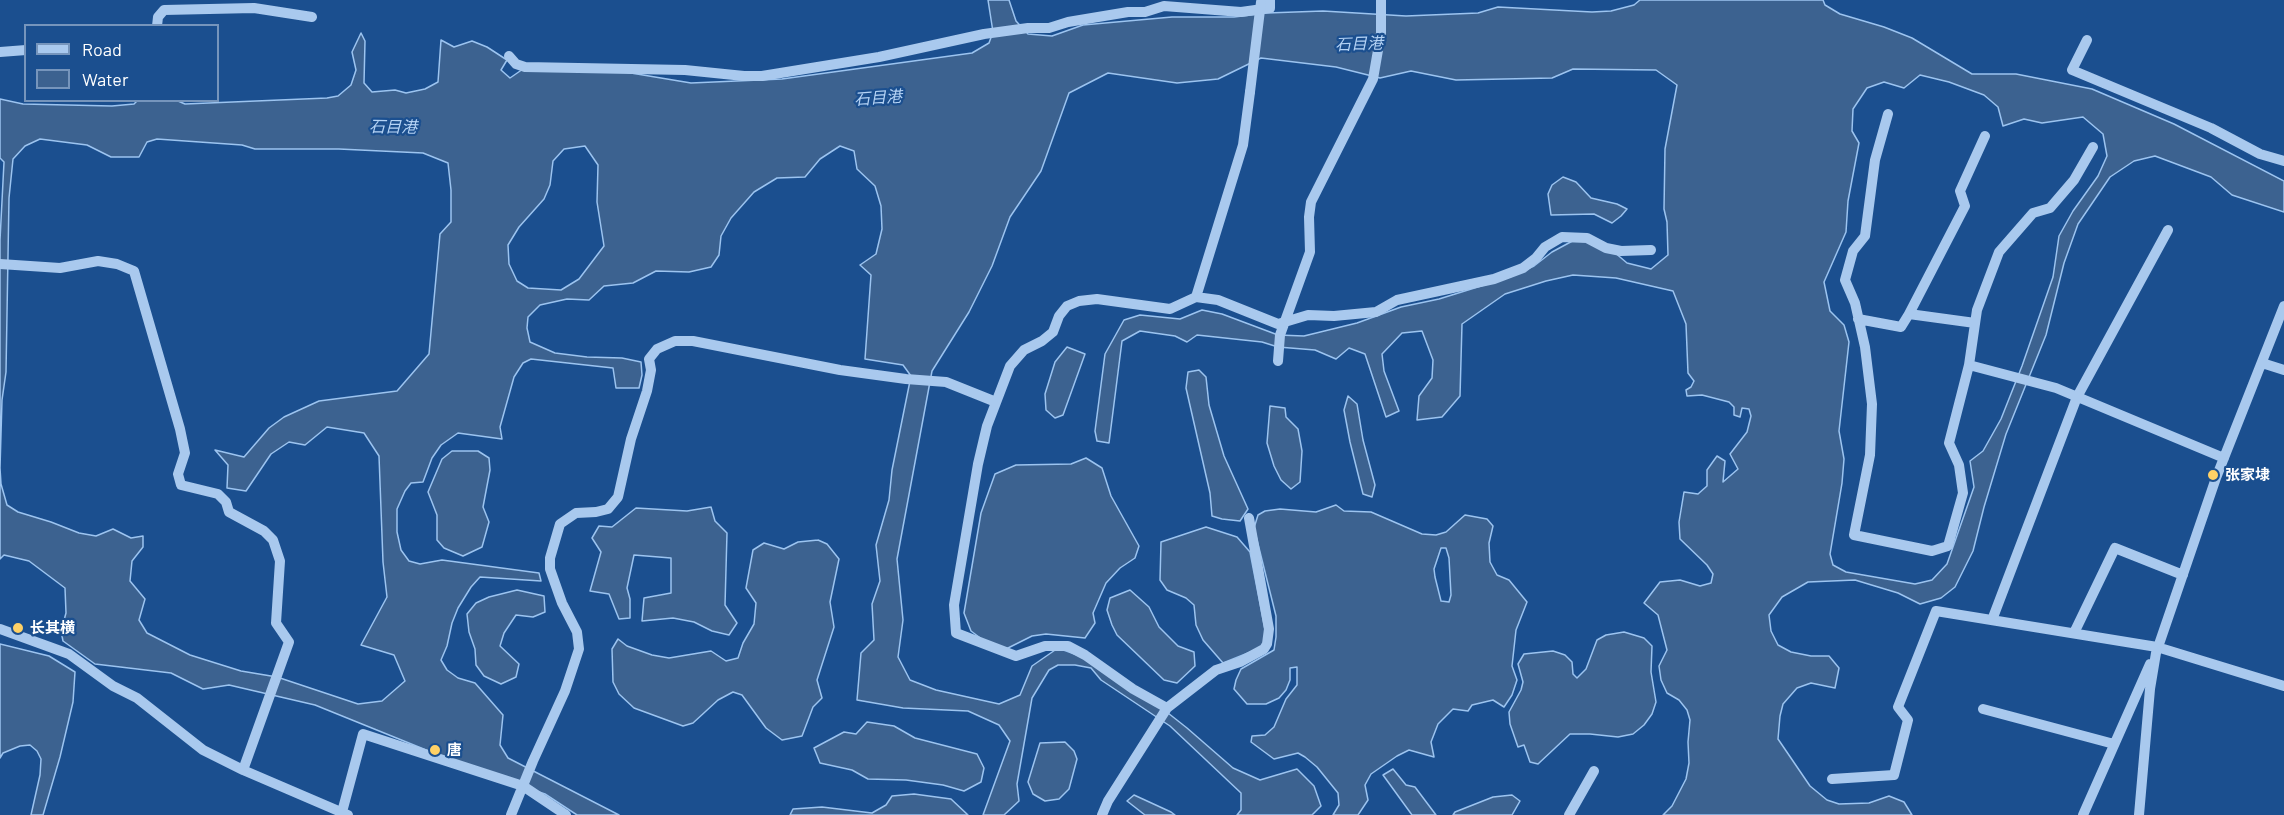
<!DOCTYPE html>
<meta charset="utf-8">
<style>
body{margin:0}
#map{position:relative;width:2284px;height:815px;overflow:hidden;background:#1b4f8f;font-family:Barlow,sans-serif}
canvas{display:block}
.legend{position:absolute;left:24px;top:24px;width:195px;height:78px;box-sizing:border-box;background:#1b4f8f;border:2px solid #7695bc;margin:0;padding:8px 10px;list-style:none;font-size:18px;color:#fff}
.legend li{display:flex;align-items:center;gap:12px;height:30px}
.legend b{width:30px;border:2px solid #7695bc}
</style>
<div id="map">
<canvas width="2284" height="815"></canvas>
<ul class="legend">
<li><b style="height:8px;background:#a9c9ee"></b>Road</li>
<li><b style="height:16px;background:#3c6290"></b>Water</li>
</ul>
</div>
<script>
const context = document.querySelector('canvas').getContext('2d');
context.lineJoin = 'round';
function fill(path, color) { context.fillStyle = color; context.fill(path, 'evenodd'); }
const poly = rows => new Path2D(rows.map(r => 'M' + r).join(''));
function trace(path, color, width, dash) { context.strokeStyle = color; context.lineWidth = width; context.lineCap = dash ? 'butt' : 'round'; context.setLineDash(dash || []); context.stroke(path); }
function write(font, color, halo, rows, align = 'center') {
  context.font = font + ' Barlow,"Noto Sans SC",sans-serif'; context.lineWidth = 4.5; context.setLineDash([]); context.textBaseline = 'middle'; context.strokeStyle = halo; context.fillStyle = color; for (const [text, x, y, turn = 0] of rows) {
    context.save(); context.translate(x, y); context.rotate((+turn || 0) * Math.PI / 180); context.textAlign = isNaN(turn) ? turn : align; if (halo) context.strokeText(text, 0, 0); context.fillText(text, 0, 0); context.restore();
  }
}
const water = poly([
 [988,0,1009,0,1016,21,1028,34,1052,36,1083,25,1172,17,1234,17,1267,13,1323,11,1406,16,1478,13,1498,7,1592,12,1611,11,1634,5,1640,0,1823,0,1825,5,1840,14,1884,27,1912,38,1972,74,2016,74,2092,89,2174,124,2284,181,2284,212,2232,195,2211,177,2155,156,2134,161,2110,177,2078,224,2064,263,2046,335,2006,434,1984,507,1973,551,1955,587,1941,598,1920,604,1898,593,1855,580,1808,582,1782,597,1769,615,1771,631,1778,645,1791,652,1811,656,1829,656,1839,668,1835,688,1811,683,1797,688,1783,704,1780,716,1778,739,1810,786,1827,800,1839,804,1869,803,1889,796,1904,802,1912,815,1663,815,1672,806,1686,779,1689,763,1688,742,1690,720,1687,710,1679,700,1667,693,1661,680,1659,666,1667,650,1658,615,1644,603,1660,582,1680,580,1700,586,1711,583,1713,574,1707,565,1680,539,1679,522,1684,492,1698,494,1707,486,1707,470,1717,456,1725,461,1723,482,1738,469,1730,454,1747,432,1751,416,1749,409,1742,408,1740,417,1734,415,1734,407,1729,402,1702,395,1687,396,1686,390,1691,387,1694,381,1688,373,1686,324,1673,291,1616,278,1573,275,1546,281,1505,294,1462,324,1460,396,1442,417,1417,420,1419,396,1432,378,1433,360,1422,331,1402,333,1382,354,1384,371,1399,411,1386,417,1365,354,1349,348,1336,359,1315,350,1278,347,1262,342,1197,335,1187,342,1175,336,1140,331,1122,341,1109,443,1097,441,1095,431,1105,354,1124,320,1140,315,1180,319,1202,310,1222,314,1278,335,1304,336,1357,323,1401,307,1439,299,1510,277,1534,266,1552,252,1578,238,1607,246,1627,263,1651,269,1668,255,1667,222,1664,209,1665,149,1677,85,1656,70,1573,69,1552,78,1456,80,1411,71,1380,78,1336,67,1261,58,1218,79,1177,83,1108,73,1069,93,1041,171,1010,217,992,266,969,312,932,371,897,559,903,620,898,657,910,680,936,690,999,704,1020,695,1032,666,1058,648,1091,660,1130,683,1187,728,1233,768,1260,780,1297,769,1314,786,1321,806,1312,815,1237,815,1241,810,1241,793,1170,726,1101,680,1091,668,1075,665,1058,665,1049,670,1032,698,1017,784,1019,801,1004,815,983,815,1010,741,999,725,968,711,903,708,857,700,861,653,874,640,872,604,880,581,876,545,889,500,892,470,911,376,903,365,865,359,871,275,860,265,876,254,882,229,881,206,875,186,857,169,854,151,840,146,820,159,805,177,777,178,754,192,731,218,721,236,719,255,711,267,689,272,656,271,633,283,604,286,589,300,567,299,540,305,528,317,527,328,530,342,555,353,587,357,622,358,641,362,642,375,639,388,616,388,613,368,531,359,523,363,514,377,500,427,502,439,458,433,441,445,432,458,423,482,411,483,405,491,397,509,397,532,401,550,409,561,420,564,442,560,539,573,541,581,480,577,471,587,458,608,452,623,447,646,441,660,447,670,458,678,475,683,503,715,500,745,508,758,619,815,577,815,545,794,478,771,315,705,229,685,203,689,171,673,95,664,63,641,61,631,66,613,65,588,29,561,4,555,0,559,0,240,4,162,0,158,0,99,23,104,112,106,134,104,138,100,178,101,185,104,327,98,338,96,351,85,356,70,352,52,361,33,365,41,364,83,372,92,395,90,406,93,425,89,438,82,441,40,454,47,472,41,487,47,507,60,501,70,510,78,523,69,619,71,691,83,782,79,972,53,989,43,993,32,988,0],
 [1920,75,1949,82,1984,95,1998,107,2003,126,2024,119,2042,123,2083,117,2103,134,2107,156,2098,176,2073,211,2059,236,2053,277,2022,366,2001,419,1983,451,1970,461,1974,487,1947,564,1932,580,1915,584,1846,572,1833,565,1830,554,1842,483,1844,459,1839,431,1849,342,1844,325,1830,311,1824,282,1846,232,1848,201,1859,143,1852,131,1853,109,1867,88,1884,82,1904,88,1920,75],
 [40,139,87,145,111,157,139,157,147,142,157,139,242,145,255,149,339,149,423,153,448,163,451,190,451,222,440,234,429,354,397,391,319,401,284,417,269,428,244,457,215,450,228,465,227,488,246,491,271,454,289,442,305,445,327,427,364,433,379,456,383,562,387,597,361,645,394,655,405,681,382,701,358,704,277,677,241,671,190,655,147,633,139,620,145,599,130,581,132,561,143,547,143,536,131,538,113,529,96,536,79,533,51,522,18,512,7,505,1,484,0,468,2,400,6,372,9,198,13,159,25,146,40,139],
 [585,146,598,165,597,202,604,246,579,279,561,290,528,288,517,281,509,264,508,245,519,227,544,199,550,185,553,161,564,149,585,146],
 [1563,177,1576,182,1591,198,1617,204,1627,209,1621,216,1612,223,1594,214,1551,215,1548,194,1552,185,1563,177],
 [1067,347,1085,354,1063,415,1055,418,1046,410,1045,394,1055,362,1067,347],
 [1199,370,1206,377,1209,405,1224,456,1248,509,1240,521,1222,519,1212,516,1210,493,1186,388,1188,372,1199,370],
 [1348,396,1357,404,1363,440,1375,485,1372,497,1363,494,1350,442,1344,410,1348,396],
 [1270,406,1285,408,1286,417,1298,429,1302,451,1300,482,1291,489,1281,480,1274,466,1267,443,1270,406],
 [452,451,478,451,489,458,490,470,483,507,489,522,482,547,463,556,444,548,437,540,437,515,428,492,442,459,452,451],
 [1086,458,1102,468,1111,496,1139,546,1135,558,1120,568,1106,583,1093,613,1095,623,1085,638,1046,634,1032,636,1006,649,991,646,971,631,964,613,981,513,995,474,1016,465,1071,464,1086,458],
 [1336,505,1344,511,1371,512,1422,534,1436,535,1446,532,1465,515,1487,519,1493,526,1489,543,1490,562,1497,575,1509,580,1527,602,1516,630,1512,666,1517,680,1512,695,1504,707,1493,700,1472,705,1468,711,1453,709,1438,724,1431,742,1434,757,1409,750,1397,756,1371,774,1365,785,1368,800,1358,815,1333,815,1339,805,1338,793,1317,767,1305,757,1298,753,1274,759,1251,742,1252,736,1265,735,1274,727,1286,699,1297,685,1297,667,1290,668,1290,680,1286,690,1279,698,1266,704,1247,704,1234,689,1236,680,1241,669,1274,650,1276,637,1276,616,1254,528,1258,515,1265,511,1280,509,1316,512,1336,505],
 [1441,548,1446,548,1449,558,1451,595,1449,602,1441,601,1435,577,1434,569,1441,548],
 [711,507,715,521,727,533,725,605,737,623,729,635,712,631,694,622,673,618,642,621,644,598,671,593,671,558,634,555,627,588,630,599,630,618,619,619,609,594,590,591,601,552,592,538,599,526,612,527,636,508,687,511,711,507],
 [1206,527,1237,537,1250,552,1268,645,1223,663,1203,640,1196,625,1194,605,1186,598,1167,590,1160,580,1161,542,1206,527],
 [818,540,827,544,839,559,830,602,834,627,817,680,822,698,813,707,802,736,782,740,766,728,742,695,733,692,718,700,693,723,683,726,634,708,619,694,613,682,612,649,618,639,627,646,652,655,669,658,711,651,726,661,738,658,743,643,754,624,756,603,746,588,753,550,764,543,784,549,798,542,818,540],
 [517,590,544,596,545,612,533,617,516,615,504,633,500,646,519,664,516,677,501,684,484,676,476,665,475,649,469,632,467,614,476,603,489,597,517,590],
 [1130,590,1149,607,1159,627,1178,646,1194,652,1195,666,1177,683,1164,680,1117,635,1112,625,1107,610,1110,598,1130,590],
 [1624,632,1644,638,1652,646,1651,672,1656,702,1652,714,1644,725,1633,734,1618,737,1590,734,1570,734,1538,764,1530,762,1524,745,1518,747,1510,724,1509,712,1521,690,1523,682,1518,664,1524,654,1553,651,1565,655,1572,662,1573,674,1577,678,1586,669,1597,640,1606,635,1624,632],
 [0,644,49,656,75,672,73,702,60,757,43,815,31,815,40,775,41,759,37,751,30,745,20,746,3,753,0,758,0,644],
 [867,722,894,726,915,738,977,754,984,768,981,782,964,791,943,785,906,780,868,779,852,770,820,763,814,748,844,732,856,734,867,722],
 [1065,742,1074,751,1077,759,1069,789,1059,799,1045,801,1033,794,1028,782,1040,743,1065,742],
 [1393,769,1406,785,1415,787,1436,815,1412,815,1383,775,1393,769],
 [914,794,951,799,968,815,790,815,793,809,822,807,872,813,886,805,892,796,914,794],
 [1134,795,1171,812,1175,815,1145,815,1127,801,1134,795],
 [1512,795,1520,801,1512,815,1453,815,1455,812,1493,797,1512,795]
]);
const minor = poly([
 [157,26,158,17,164,10,254,8,312,17],
 [2087,40,2072,70,2211,128,2260,154,2284,161],
 [0,52,26,50],
 [509,56,516,64,525,67,685,70,744,76,762,76,879,57,984,34,1028,28,1049,28,1068,22,1128,12,1145,12,1164,6,1241,12,1270,8,1270,0],
 [1888,114,1875,160,1865,236,1853,251,1845,280,1855,303,1865,347,1872,404,1870,455,1854,535,1932,551,1948,546,1963,493,1959,465,1949,443,1969,365,1977,310,1999,252,2033,213,2050,208,2074,180,2093,147],
 [0,264,60,268,98,261,117,264,134,271,180,429,185,453,178,474,181,485,218,494,226,502,229,512,264,531,273,540,280,561,276,623,289,642,243,770],
 [1196,297,1243,145,1250,92],
 [1909,314,1965,206,1960,191,1985,136],
 [1858,319,1901,327,1909,314,1975,323],
 [1278,361,1280,335,1310,252,1309,217,1311,202,1373,79,1381,33,1381,0],
 [2262,363,2284,370],
 [1969,365,2056,388,2224,458],
 [1992,620,2077,397,2168,230],
 [0,629,69,654,113,686,137,698,203,750,243,770,348,815],
 [2074,633,2115,548,2183,575],
 [1167,708,1133,689,1085,655,1068,646,1045,646,1016,656,956,633,954,605,978,464,987,426,1010,366,1024,350,1042,341,1053,332,1059,316,1067,306,1079,301,1097,299,1170,309,1196,297,1218,300,1278,324,1308,315,1334,316,1376,312,1397,300,1494,279,1523,268,1536,258,1545,247,1562,237,1587,238,1606,248,1621,251,1651,250],
 [1983,709,2114,744],
 [1832,779,1894,775,1908,720,1898,707,1936,611,2157,647,2284,686],
 [342,812,363,734,523,786,566,815],
 [511,815,533,761,565,691,579,649,577,632,562,603,550,569,550,558,560,524,576,513,596,512,608,509,618,497,631,439,647,391,651,370,649,359,657,349,675,341,693,341,840,370,906,379,946,382,996,402],
 [1102,815,1108,801,1167,708,1216,670,1240,662,1264,649,1267,644,1269,629,1249,518],
 [1569,815,1594,771],
 [2083,815,2150,664],
 [2139,815,2150,689,2156,653,2216,478,2284,306]
]);
const minorBridge = poly([
 [1250,92,1261,2]
]);
const markers = [
 [2213,475,6,"#ffd166"],
 [18,628,6,"#ffd166"],
 [435,750,6,"#ffd166"]
];
const poiNames = [
 ["张家埭",2225,475],
 ["长其横",30,628],
 ["唐",447,750]
];
const waterNames = [
 ["石目港",1359,44,-2],
 ["石目港",878,98,-4],
 ["石目港",393,127,1]
];
fill(water, '#3c6290');
trace(water, '#9cc4f0', 1.5);
trace(minor, '#a9c9ee', 10);
trace(minorBridge, '#a9c9ee', 10);
for (const [x, y, r, color] of markers) { const dot = new Path2D(); dot.arc(x, y, r, 0, 2 * Math.PI); context.fillStyle = color; context.fill(dot); trace(dot, '#1b4f8f', 2); }
write('bold 15px', '#fff', '#1b4f8f', poiNames, 'left');
write('italic 16px', '#b5d3f5', '#1b4f8f', waterNames);
</script>
